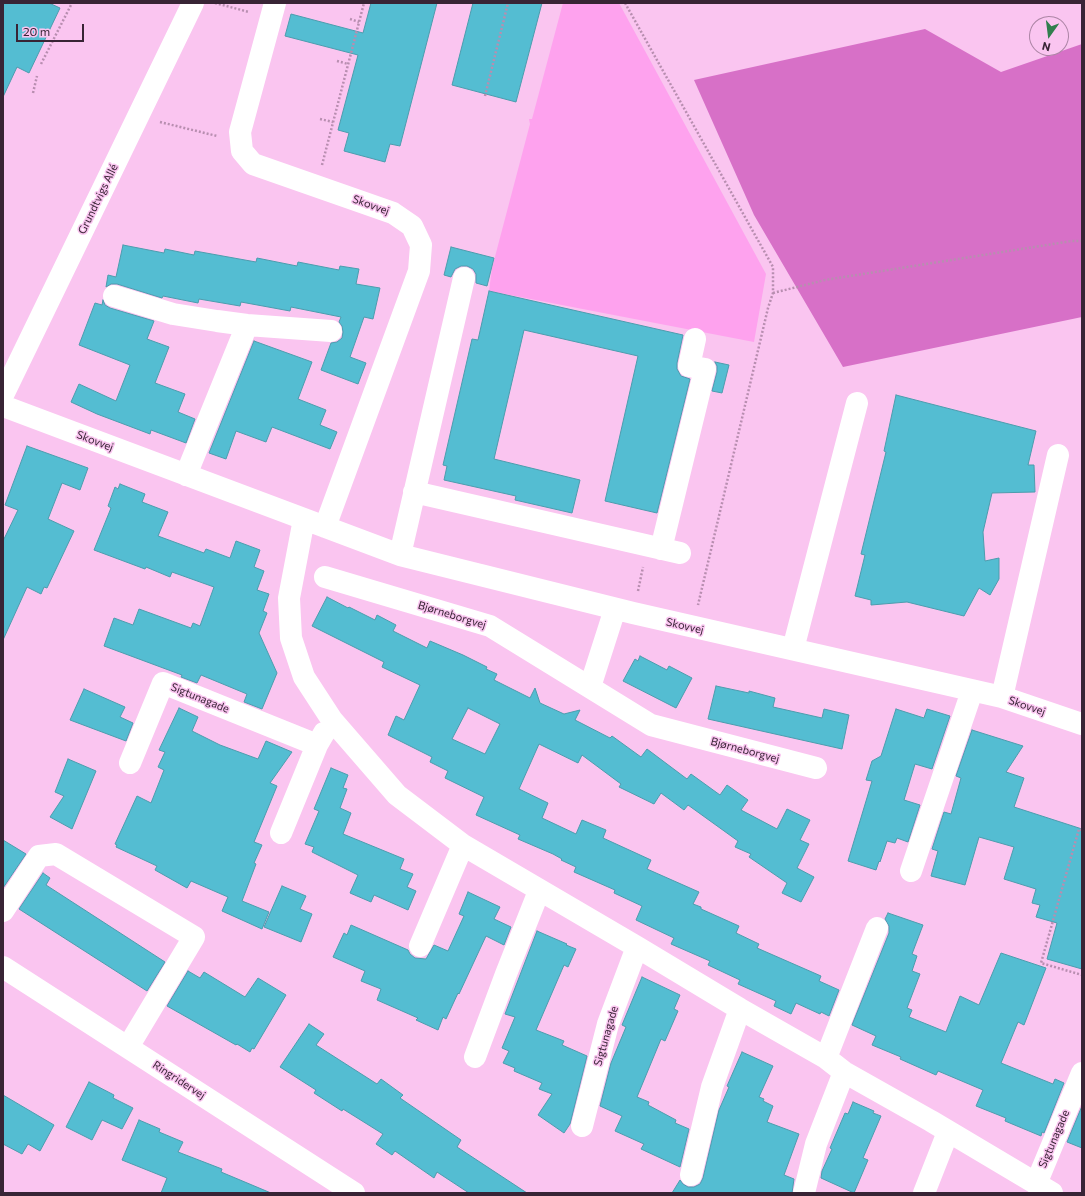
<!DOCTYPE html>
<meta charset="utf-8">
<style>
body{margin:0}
#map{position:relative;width:1085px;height:1196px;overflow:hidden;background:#fac5f0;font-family:Commissioner,sans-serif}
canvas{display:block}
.frame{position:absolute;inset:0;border:4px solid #382435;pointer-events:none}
.north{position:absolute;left:1029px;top:16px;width:40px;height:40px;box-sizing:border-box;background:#fac5f0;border:1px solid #ac85a5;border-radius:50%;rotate:194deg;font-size:11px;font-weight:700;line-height:16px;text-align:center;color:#382435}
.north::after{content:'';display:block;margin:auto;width:14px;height:18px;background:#317e4e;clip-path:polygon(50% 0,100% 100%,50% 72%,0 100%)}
.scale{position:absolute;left:16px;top:24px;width:68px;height:18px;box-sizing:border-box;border:2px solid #382435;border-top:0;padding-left:5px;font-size:12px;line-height:14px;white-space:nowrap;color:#382435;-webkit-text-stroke:3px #fac5f0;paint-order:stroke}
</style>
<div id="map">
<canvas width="1085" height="1196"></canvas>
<div class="frame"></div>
<div class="north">N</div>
<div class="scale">20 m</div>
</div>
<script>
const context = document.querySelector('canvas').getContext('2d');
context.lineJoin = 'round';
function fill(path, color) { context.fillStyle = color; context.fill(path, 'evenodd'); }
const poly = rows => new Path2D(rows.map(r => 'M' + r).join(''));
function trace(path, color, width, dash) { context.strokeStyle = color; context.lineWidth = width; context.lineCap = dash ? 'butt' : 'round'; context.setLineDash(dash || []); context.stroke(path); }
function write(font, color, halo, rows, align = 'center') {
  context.font = font + ' Commissioner,sans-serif'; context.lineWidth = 3; context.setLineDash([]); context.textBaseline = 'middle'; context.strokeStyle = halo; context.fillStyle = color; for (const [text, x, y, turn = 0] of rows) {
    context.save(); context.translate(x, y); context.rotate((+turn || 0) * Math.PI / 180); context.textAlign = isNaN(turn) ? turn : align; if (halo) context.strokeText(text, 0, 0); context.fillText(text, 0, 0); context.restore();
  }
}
const green = poly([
 [563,3,619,3,766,274,754,342,489,291,492,268,530,124,529,119,532,119]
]);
const forest = poly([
 [925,29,1001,72,1082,44,1082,317,843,367,754,215,694,80]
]);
const building = poly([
 [3,3,49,3,60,8,29,73,17,67,3,97,3,3],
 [371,3,437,3,400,146,390,144,385,162,344,151,349,133,338,130,358,55,285,36,291,14,363,33,371,3],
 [473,3,542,3,516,102,452,85,473,3],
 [123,245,164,253,165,249,194,255,195,251,256,262,257,258,297,266,298,262,339,270,340,266,359,269,356,284,380,288,373,319,364,317,350,357,366,363,358,384,321,370,331,343,337,342,342,338,343,332,342,326,339,322,341,317,291,307,290,311,241,302,240,306,199,299,198,303,163,296,162,298,117,284,111,284,106,287,108,275,116,277,123,245],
 [451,247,494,258,487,286,476,283,476,274,473,269,467,266,461,266,455,269,451,277,444,275,451,247],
 [489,291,683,335,677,363,677,369,681,376,690,379,657,513,605,501,638,356,524,330,494,459,580,480,572,513,515,500,516,496,444,480,447,466,443,465,472,339,478,340,489,291],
 [103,300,105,305,110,308,154,321,147,339,169,347,155,383,185,394,178,412,195,419,186,443,151,430,150,434,97,414,71,402,79,384,116,401,130,365,79,345,95,303,102,305,103,300],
 [254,341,312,362,298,399,326,410,320,425,337,432,330,449,272,427,266,442,236,431,226,459,209,453,254,341],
 [715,362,729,365,722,393,712,391,717,372,717,366,715,362],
 [896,395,1036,431,1028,465,1034,465,1035,492,992,493,983,532,985,561,999,558,999,579,990,595,979,588,964,616,907,602,871,605,871,600,855,596,865,555,861,554,886,452,884,451,896,395],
 [27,446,88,468,80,490,62,483,48,519,74,531,47,588,44,587,41,594,27,587,3,640,3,541,18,510,5,505,27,446],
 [120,484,145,494,142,502,168,512,158,536,204,553,206,549,230,558,236,541,260,550,254,567,264,571,257,590,269,594,263,611,267,613,259,633,277,673,262,709,244,702,247,694,201,675,197,683,181,677,182,675,104,646,114,618,133,625,139,609,191,628,193,623,200,626,214,587,172,572,170,577,146,567,145,569,94,550,111,508,108,506,115,487,118,489,120,484],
 [327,597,348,608,349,607,375,620,377,615,396,625,393,631,427,648,430,641,463,655,487,667,486,669,497,674,494,680,530,698,535,688,540,703,564,714,580,710,575,720,610,738,612,736,641,757,647,749,687,779,691,774,720,795,727,785,748,800,741,810,777,829,787,809,810,820,800,840,809,844,797,868,814,877,801,902,782,893,787,883,749,857,751,854,735,847,738,841,688,805,684,810,661,793,654,804,619,787,621,784,582,755,578,763,539,744,519,789,548,803,542,818,576,834,582,820,606,830,603,838,651,860,647,869,699,892,693,904,701,907,701,909,739,926,736,933,759,944,757,948,821,976,819,981,839,990,829,1016,821,1012,820,1014,796,1003,791,1014,774,1006,776,1001,738,984,740,980,708,965,710,961,671,944,674,938,636,920,642,906,614,893,615,890,574,872,576,867,561,860,562,859,553,854,518,839,520,835,476,815,484,797,445,778,448,771,430,762,432,757,388,735,396,716,404,720,420,685,382,667,384,662,312,626,327,597],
 [468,708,500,724,485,754,452,739,468,708],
 [640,656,667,670,669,666,692,678,676,708,623,681,635,659,638,661,640,656],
 [716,686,749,693,749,691,775,698,773,707,822,718,824,709,849,715,842,749,708,719,716,686],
 [84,689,125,707,120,717,133,723,126,741,70,720,84,689],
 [179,708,198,717,192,731,220,745,258,759,266,741,292,752,270,783,277,786,254,842,262,845,254,863,256,864,242,901,269,912,262,929,222,911,228,897,191,881,187,888,155,870,157,866,116,847,117,845,115,844,137,796,151,803,164,770,158,767,165,752,159,750,179,708],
 [896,709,924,718,927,709,950,716,932,769,915,764,904,800,920,805,908,842,897,838,895,843,887,841,880,862,879,861,876,870,848,861,872,781,866,780,872,761,881,756,896,709],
 [972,730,1023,746,1006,772,1024,778,1014,807,1082,829,1082,969,1047,959,1057,923,1036,917,1040,905,1032,903,1036,889,1004,879,1014,847,979,837,965,885,931,876,938,851,932,849,944,812,951,814,961,778,956,776,972,730],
 [68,759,96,771,72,829,50,817,64,796,55,792,68,759],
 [331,768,348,775,343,788,347,789,340,808,351,813,343,834,404,859,400,869,413,874,407,887,416,891,408,910,374,895,371,902,350,893,358,875,312,852,314,847,305,844,319,811,314,809,331,768],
 [3,840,26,854,3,888,3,840],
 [43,873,50,878,46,885,165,962,147,991,19,909,43,873],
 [282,886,306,896,300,909,312,914,301,942,264,927,282,886],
 [468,892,500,907,494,919,511,927,504,945,486,936,459,994,458,993,446,1019,443,1017,438,1030,416,1020,418,1018,377,1000,381,989,361,981,365,971,333,957,344,933,347,935,351,925,408,950,410,954,415,958,426,959,434,945,448,951,464,916,459,914,468,892],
 [888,913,923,925,912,954,917,956,912,971,920,974,907,1008,912,1010,909,1017,946,1032,960,996,979,1005,1001,953,1046,968,1024,1025,1018,1022,1001,1063,1053,1084,1055,1079,1064,1083,1044,1133,1042,1132,1041,1136,1005,1121,1006,1118,976,1106,983,1090,938,1071,936,1075,900,1059,901,1057,872,1045,876,1036,852,1025,889,933,889,926,885,919,888,913],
 [537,931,567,944,566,945,576,949,568,967,564,965,536,1030,564,1041,562,1045,587,1056,570,1124,564,1133,538,1115,552,1094,539,1089,542,1083,514,1071,515,1068,503,1063,509,1051,502,1048,515,1017,505,1014,537,931],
 [188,971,200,978,204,972,245,997,258,978,286,995,254,1049,252,1048,250,1052,237,1044,236,1045,167,1006,188,971],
 [642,977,680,995,674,1009,678,1011,665,1041,661,1039,637,1097,649,1102,648,1105,676,1120,675,1123,689,1129,680,1167,641,1149,644,1144,615,1131,622,1116,600,1106,611,1063,626,1027,622,1025,642,977],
 [309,1024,324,1034,316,1045,377,1084,381,1079,403,1095,400,1098,461,1140,457,1147,527,1193,469,1193,437,1172,434,1178,395,1151,392,1155,376,1144,383,1134,343,1109,342,1111,314,1093,316,1090,280,1067,309,1024],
 [742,1052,773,1066,759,1097,764,1099,763,1101,773,1106,767,1122,799,1134,784,1175,794,1179,792,1193,672,1193,680,1180,683,1184,688,1187,694,1187,700,1184,703,1178,719,1110,729,1087,727,1086,742,1052],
 [89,1082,114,1095,113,1098,133,1108,122,1129,102,1120,92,1140,66,1127,89,1082],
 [3,1095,54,1125,40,1151,28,1144,22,1154,3,1144,3,1095],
 [853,1102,874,1111,873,1113,881,1116,863,1158,868,1160,854,1193,821,1178,822,1171,832,1149,830,1148,845,1113,848,1114,853,1102],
 [1082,1106,1082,1148,1067,1142,1082,1106],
 [139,1120,160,1129,159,1132,183,1142,178,1152,222,1169,221,1172,271,1193,161,1193,167,1178,122,1160,139,1120]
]);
const path = poly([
 [215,3,249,12],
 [625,3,773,267,773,293,768,308,698,605],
 [350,19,359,22],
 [337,61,348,64],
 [41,64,72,3],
 [33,93,37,76],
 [485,96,508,3],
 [320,119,333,122],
 [160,122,217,136],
 [322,165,364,3],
 [773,293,825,280,1072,241,1082,241],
 [638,591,643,567],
 [1082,830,1079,829,1041,963,1082,975]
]);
const minor = poly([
 [275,3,240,132,242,151,253,164,393,213,412,226,421,245,419,271,325,527],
 [114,296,173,314,217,321,247,325,331,331],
 [3,395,193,3],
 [3,406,400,555,633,613,1002,697,1082,724],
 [186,475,247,325],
 [414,492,680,553],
 [304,519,289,598,291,638,304,677,332,720,397,795,463,845,637,947,740,1009,826,1058,844,1072,931,1121,1052,1193],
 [661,549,705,369,689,366,695,339],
 [400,555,464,278],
 [325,577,490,626,651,725,816,768],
 [793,649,857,403],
 [590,687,615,609],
 [1002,697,1058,455],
 [130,763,163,683,317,745],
 [281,833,317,745,324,733],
 [911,871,972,691],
 [3,911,39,856,56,854,194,937,128,1047],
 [420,946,463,845],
 [3,967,354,1193],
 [475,1057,506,974,539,891],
 [826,1058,877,928],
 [582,1126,608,1024,637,947],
 [691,1175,712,1087,740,1009],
 [1036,1184,1082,1073],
 [804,1193,816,1144,844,1072],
 [924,1193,948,1132]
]);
const streetNames = [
 ["Grundtvigs Allé",98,199,-64],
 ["Skovvej",371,205,20],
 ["Skovvej",95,441,21],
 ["Bjørneborgvej",452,615,17],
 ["Skovvej",685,626,13],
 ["Sigtunagade",200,698,22],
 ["Skovvej",1027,706,19],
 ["Bjørneborgvej",745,750,15],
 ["Sigtunagade",606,1036,-74],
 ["Ringridervej",179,1080,33],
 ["Sigtunagade",1054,1139,-67]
];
fill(green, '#fea2ee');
fill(forest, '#d770c7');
fill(building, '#54bdd2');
trace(building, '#4c9cad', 1);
trace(path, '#b88eb0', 2.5, [2, 2]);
trace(minor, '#fff', 22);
write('11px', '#382435', '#fac5f0', streetNames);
</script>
